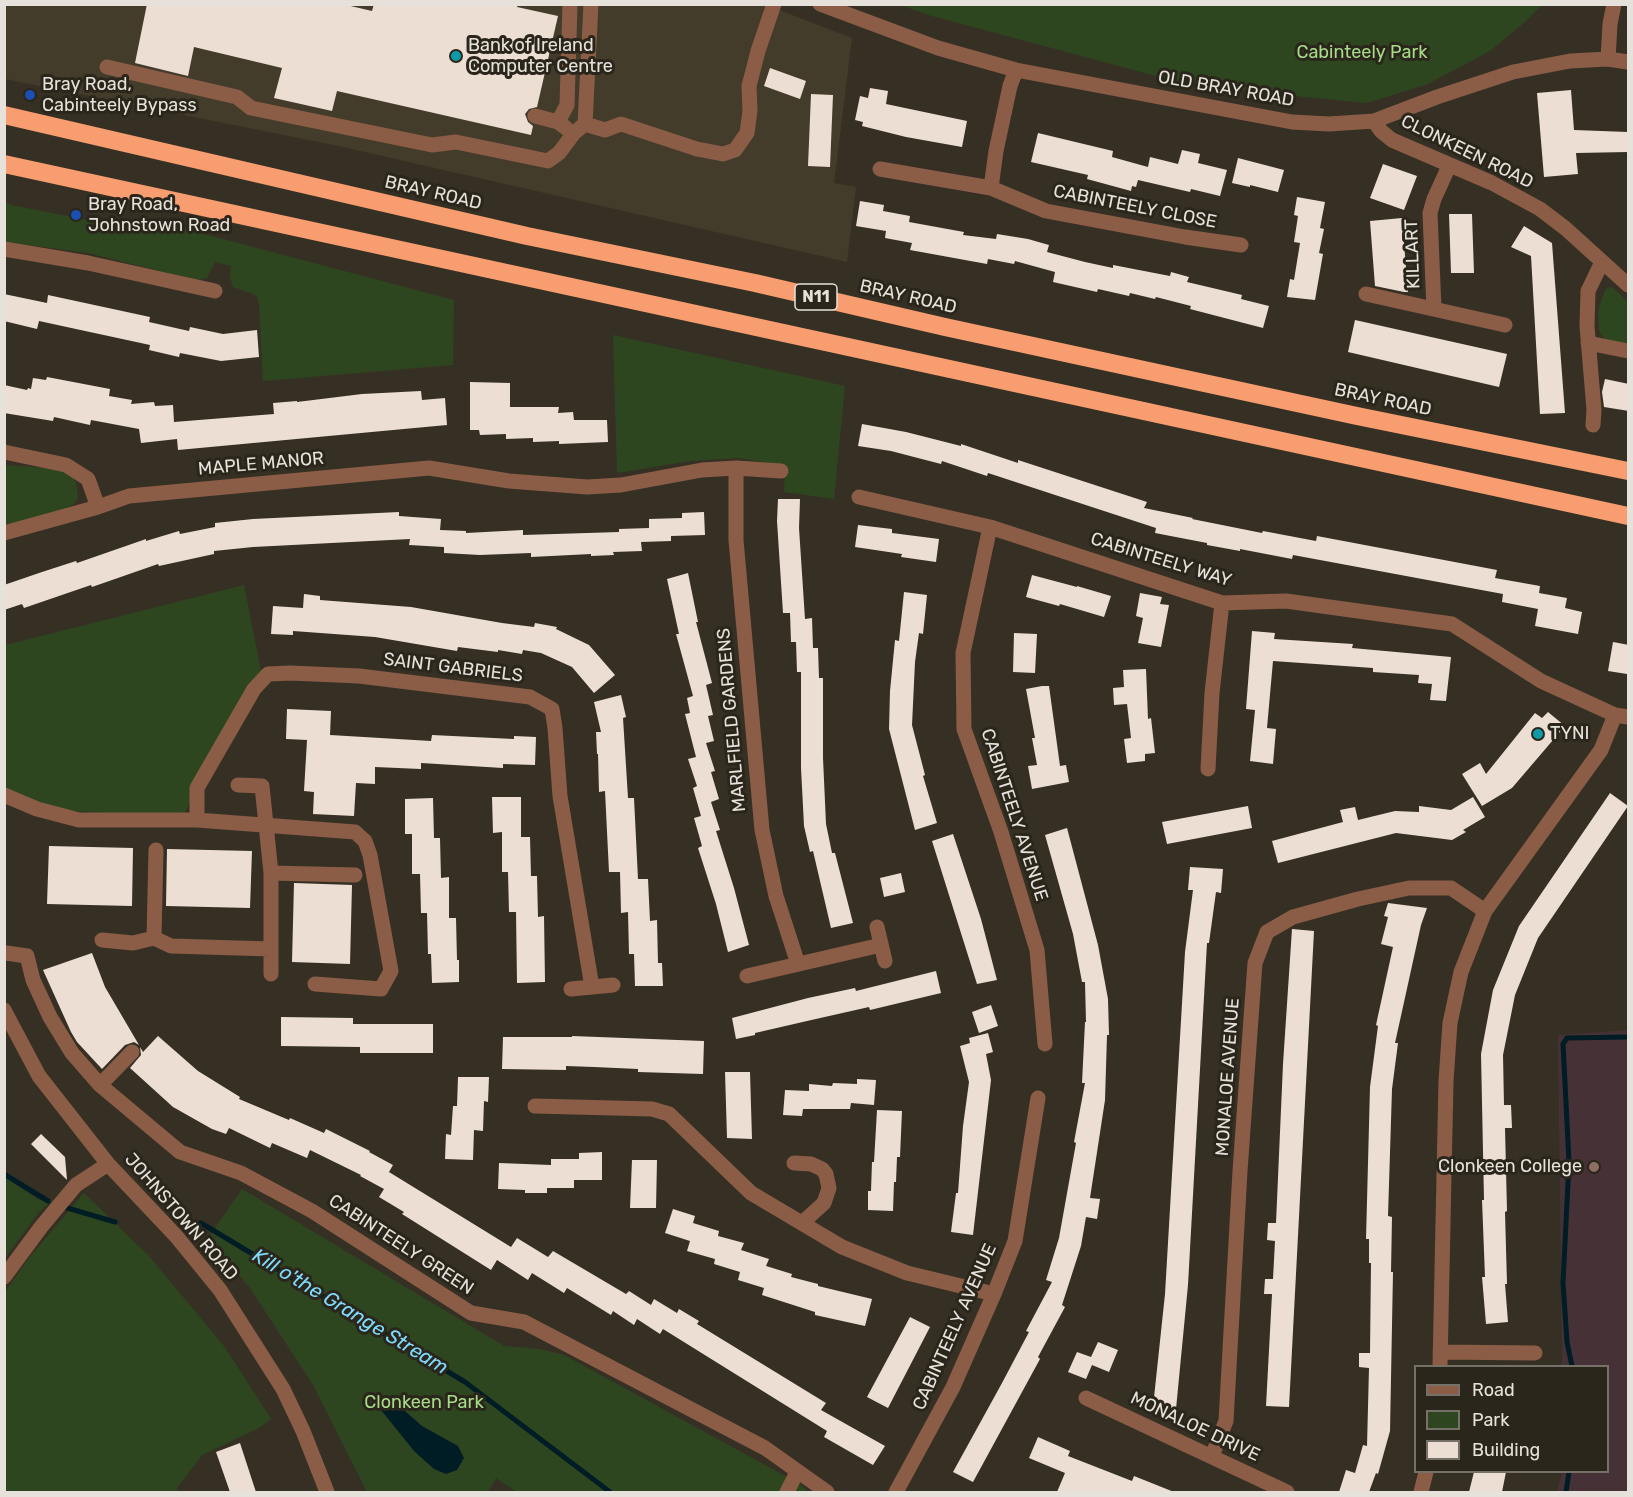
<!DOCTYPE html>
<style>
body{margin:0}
#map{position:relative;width:1633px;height:1497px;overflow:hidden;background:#363024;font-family:Rubik,sans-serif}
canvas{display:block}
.frame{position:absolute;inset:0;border:6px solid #e6e2db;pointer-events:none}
.legend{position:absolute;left:1414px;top:1365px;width:195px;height:108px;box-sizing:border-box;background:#2b261b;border:2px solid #767168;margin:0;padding:8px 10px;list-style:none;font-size:18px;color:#e6e2db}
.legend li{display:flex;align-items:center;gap:12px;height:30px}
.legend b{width:30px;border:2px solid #767168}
</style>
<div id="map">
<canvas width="1633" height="1497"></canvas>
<div class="frame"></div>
<ul class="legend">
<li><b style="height:8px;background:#8b5d46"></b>Road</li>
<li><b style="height:16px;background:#2e461f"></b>Park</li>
<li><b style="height:16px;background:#edded4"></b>Building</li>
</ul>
</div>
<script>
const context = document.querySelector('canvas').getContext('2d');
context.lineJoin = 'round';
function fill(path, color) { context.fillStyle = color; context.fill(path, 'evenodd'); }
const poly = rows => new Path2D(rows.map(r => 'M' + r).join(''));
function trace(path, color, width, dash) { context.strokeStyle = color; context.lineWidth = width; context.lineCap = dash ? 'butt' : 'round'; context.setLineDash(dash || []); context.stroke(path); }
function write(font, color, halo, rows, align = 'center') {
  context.font = font + ' Rubik,sans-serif'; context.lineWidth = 6; context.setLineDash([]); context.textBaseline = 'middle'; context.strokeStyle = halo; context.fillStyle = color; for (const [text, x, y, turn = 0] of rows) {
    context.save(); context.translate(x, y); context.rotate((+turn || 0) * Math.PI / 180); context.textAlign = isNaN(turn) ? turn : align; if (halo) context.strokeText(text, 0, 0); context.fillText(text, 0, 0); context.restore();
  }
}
const built = poly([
 [4,5,766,5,852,38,834,183,856,187,847,262,343,147,5,79]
]);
const education = poly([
 [1628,1030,1628,1492,1557,1492,1562,1472,1608,1472,1608,1366,1562,1366,1558,1035]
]);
const green = poly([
 [900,5,1542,5,1526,21,1490,51,1428,84,1367,103,1274,94,1171,80,932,16],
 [5,202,11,205,98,222,147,219,454,300,453,365,263,381,259,304,257,297,253,294,233,287,230,277,231,266,215,262,207,278,196,280,88,253,5,242],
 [1609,287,1613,288,1628,302,1628,346,1606,342,1599,330,1598,313,1600,304,1605,290],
 [613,335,845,386,834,499,784,492,785,466,740,458,690,461,617,473],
 [5,465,63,469,72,476,76,482,78,497,75,503,66,509,5,525],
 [244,585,262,676,185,812,163,817,63,810,5,791,5,645],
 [5,1177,39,1200,53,1200,39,1212,5,1258],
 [242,1189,504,1346,540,1349,564,1355,798,1483,807,1490,806,1492,517,1492,496,1478,488,1492,367,1492,313,1385,250,1288,208,1238],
 [84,1193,149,1256,224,1346,271,1419,259,1428,202,1455,177,1488,179,1492,5,1492,5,1292,28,1259]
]);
const water = poly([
 [386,1399,397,1404,422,1426,458,1446,464,1458,457,1470,446,1474,434,1469,414,1451,377,1405]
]);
const stream = poly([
 [4,1174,48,1201],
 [64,1207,115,1222],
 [201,1223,465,1382,610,1492],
 [1572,1366,1567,1342,1563,1283,1569,1162,1563,1044,1567,1038,1628,1037],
 [1566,1492,1569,1472]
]);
const building = poly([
 [147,4,342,4,372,11,374,4,518,4,517,7,558,16,537,107,529,109,525,114,528,122,533,126,531,135,337,91,332,111,274,98,282,68,194,47,188,76,135,63],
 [770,68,806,81,800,99,764,86],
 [870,88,888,91,886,104,967,121,962,147,906,137,862,126,863,122,855,120,860,96,868,98],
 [1571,90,1574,130,1628,132,1628,152,1576,153,1578,174,1544,177,1537,93],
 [811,94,833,95,830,167,808,166],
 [1038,133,1113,151,1112,157,1148,167,1150,157,1178,164,1182,150,1200,154,1198,163,1227,170,1220,196,1191,189,1190,192,1138,180,1136,187,1132,186,1131,191,1087,179,1088,175,1031,162],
 [1238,158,1284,170,1278,192,1250,185,1250,187,1232,183],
 [1383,164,1417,176,1404,210,1370,198],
 [1297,197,1325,202,1320,228,1324,229,1319,253,1323,254,1315,300,1287,297,1290,279,1294,280,1300,243,1294,242,1298,216,1294,215],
 [860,201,884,205,883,211,910,216,909,222,964,232,963,235,996,239,997,234,1028,239,1049,245,1047,252,1085,262,1113,268,1113,265,1170,276,1171,272,1189,277,1187,282,1242,295,1241,299,1269,306,1263,328,1190,309,1191,306,1156,297,1155,299,1130,293,1129,296,1098,289,1097,292,1053,282,1055,272,1015,261,1014,264,988,259,987,264,910,250,912,243,885,238,886,231,856,226],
 [1449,214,1472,214,1474,273,1451,273],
 [1402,218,1408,292,1404,292,1375,286,1370,221],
 [1524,226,1552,243,1565,413,1540,414,1531,256,1511,247],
 [4,294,47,303,48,295,150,317,149,322,189,331,190,327,223,334,257,330,259,357,221,361,180,353,179,357,149,350,150,345,39,321,37,329,4,321],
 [1355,320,1507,354,1499,387,1348,352],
 [47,377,110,389,109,396,132,400,131,404,154,402,155,406,173,405,174,422,274,414,273,403,297,401,297,402,362,394,421,391,422,400,445,398,447,425,178,450,177,439,141,443,139,429,91,420,90,425,54,417,53,421,4,413,4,385,27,390,28,388,31,389,33,378,46,380],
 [1605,379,1629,384,1629,411,1604,407,1602,392],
 [470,382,510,383,510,407,559,407,558,413,573,412,574,420,607,420,608,442,559,444,559,441,533,442,533,438,506,439,506,434,480,435,479,430,470,430],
 [862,424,906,432,961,446,961,444,1018,463,1018,460,1147,502,1144,508,1193,518,1192,519,1262,533,1263,531,1316,541,1317,536,1497,570,1495,578,1540,586,1539,593,1567,598,1565,608,1582,612,1578,634,1535,626,1538,609,1502,602,1503,594,1293,555,1292,559,1240,549,1240,551,1207,545,1207,543,1155,533,1156,528,988,473,987,476,942,461,941,464,891,451,858,446],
 [778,499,800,499,799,528,805,619,812,618,813,648,818,648,819,678,823,678,823,758,826,824,832,853,835,853,853,923,831,928,813,851,810,852,804,826,801,768,801,672,797,672,796,642,791,642,790,613,783,613,777,521],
 [399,512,399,516,441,519,440,530,466,531,466,533,523,530,523,535,619,532,619,529,649,528,649,519,682,518,682,513,704,512,705,535,671,536,671,541,641,542,642,551,613,552,614,555,591,556,591,554,531,557,531,553,480,555,444,553,444,547,409,545,410,539,253,547,214,551,214,554,159,566,158,564,92,587,91,585,24,608,22,604,4,610,4,585,42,572,76,561,77,563,146,539,146,541,179,531,180,534,215,527,215,523,253,519],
 [858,525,892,529,892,533,939,539,936,562,901,557,902,554,855,547],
 [688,573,698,622,696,622,712,683,706,685,713,715,708,716,714,741,706,743,715,771,711,772,719,799,711,802,720,830,716,831,734,888,749,945,728,952,716,904,698,848,702,846,694,818,701,816,693,788,697,786,688,759,696,757,685,714,690,713,687,698,693,696,676,634,679,634,667,579],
 [1032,575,1077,587,1077,586,1111,596,1104,617,1060,604,1059,606,1026,597],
 [904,592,927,595,923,634,919,633,915,662,912,725,925,775,923,776,937,823,915,830,889,729,890,691,895,640,899,641],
 [1140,593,1162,597,1160,604,1169,605,1161,647,1138,643,1143,618,1136,616],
 [304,594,320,596,320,600,411,607,502,623,534,627,535,623,557,627,556,629,589,645,615,675,594,693,572,667,541,653,523,650,522,654,498,650,498,652,458,647,457,651,375,637,293,631,293,635,271,634,273,606,303,608],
 [1252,631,1275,633,1274,639,1353,644,1352,648,1451,657,1446,701,1430,700,1432,684,1418,683,1419,675,1373,672,1373,668,1273,661,1267,728,1276,729,1273,764,1250,761,1255,710,1246,709],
 [1014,633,1037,634,1035,673,1013,672],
 [1613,642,1629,645,1627,674,1608,671],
 [1146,669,1148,719,1151,718,1155,753,1145,754,1145,761,1127,763,1124,739,1131,738,1127,704,1114,705,1113,688,1124,687,1123,670],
 [1042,686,1049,686,1060,766,1066,765,1069,782,1032,789,1028,766,1037,765,1032,738,1035,738,1026,689],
 [621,695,626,717,623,718,628,798,634,798,638,879,648,879,650,921,657,920,658,963,662,963,663,986,635,986,634,954,629,954,628,912,621,913,620,872,609,872,605,791,599,792,598,754,597,754,596,732,601,732,594,702],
 [287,709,331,711,330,735,431,741,432,735,514,739,514,736,536,737,535,765,503,764,503,768,421,763,421,769,375,767,375,784,356,783,354,816,313,814,314,792,304,791,307,740,286,739],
 [1548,712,1565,726,1512,788,1482,806,1462,774,1480,763,1486,774,1535,713,1542,718],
 [1610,793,1628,806,1538,938,1515,995,1503,1055,1504,1105,1511,1105,1512,1128,1505,1128,1507,1211,1505,1212,1507,1284,1505,1284,1508,1322,1486,1324,1482,1277,1485,1277,1482,1200,1484,1200,1481,1054,1493,990,1519,926],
 [492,797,521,797,521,837,530,837,531,876,537,876,538,917,544,916,545,982,517,983,516,912,509,912,508,872,502,872,502,832,493,833],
 [1473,797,1485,817,1463,830,1466,832,1452,840,1396,833,1278,863,1272,841,1343,822,1340,810,1355,807,1358,820,1395,811,1419,812,1419,806,1451,810],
 [433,798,434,838,440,838,441,878,449,877,449,918,456,918,457,960,459,960,459,982,432,983,431,954,428,954,427,913,421,913,420,874,412,874,412,834,405,834,405,799],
 [1248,806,1252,828,1167,844,1162,822],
 [1067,828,1098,945,1108,999,1109,1035,1107,1035,1105,1100,1090,1198,1100,1199,1097,1219,1086,1217,1081,1246,1062,1305,1065,1307,1038,1357,1040,1359,973,1482,953,1472,1002,1383,1029,1332,1026,1331,1052,1282,1046,1280,1059,1238,1076,1143,1074,1142,1085,1083,1082,1083,1085,1022,1086,1022,1085,982,1082,982,1073,934,1045,835],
 [953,834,981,919,997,980,977,984,932,841],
 [49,846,133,848,132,906,47,904],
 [167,849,252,851,250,908,166,906],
 [1190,867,1223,869,1221,893,1216,892,1209,943,1207,943,1188,1285,1176,1409,1153,1407,1165,1294,1185,952,1193,890,1188,890],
 [901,873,905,892,884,897,880,878],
 [294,883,352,885,350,964,292,962],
 [1388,903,1427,908,1421,925,1395,1043,1398,1043,1392,1089,1388,1216,1392,1217,1391,1272,1393,1272,1390,1431,1378,1474,1376,1473,1369,1492,1339,1492,1346,1470,1355,1473,1363,1445,1367,1446,1369,1368,1359,1367,1359,1353,1370,1353,1371,1263,1369,1263,1369,1239,1366,1239,1370,1087,1378,1026,1376,1025,1393,947,1381,944,1388,917,1384,916],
 [1292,929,1314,931,1289,1407,1266,1406,1272,1294,1264,1294,1265,1279,1273,1279,1275,1241,1267,1240,1268,1223,1276,1223,1283,1064],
 [92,953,105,987,139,1045,134,1042,125,1045,102,1069,77,1042,71,1032,43,970],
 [936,971,941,993,870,1010,869,1007,807,1021,755,1033,755,1035,736,1039,732,1018,808,998,855,988,856,991],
 [991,1005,998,1026,979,1033,972,1012],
 [281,1017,353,1018,353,1024,433,1024,433,1053,360,1053,360,1047,281,1046],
 [988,1033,993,1052,986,1054,991,1080,973,1235,951,1232,956,1193,958,1193,963,1126,969,1082,960,1046,970,1043,969,1038],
 [158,1036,198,1071,240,1097,239,1099,289,1120,290,1118,324,1133,326,1129,370,1151,369,1152,393,1165,389,1172,511,1247,517,1238,548,1257,553,1251,626,1294,629,1291,651,1305,654,1299,677,1313,679,1309,699,1321,697,1324,826,1403,821,1410,885,1446,873,1465,824,1437,827,1431,663,1329,660,1334,637,1319,634,1325,613,1311,611,1315,567,1288,564,1293,532,1273,528,1280,497,1260,491,1270,402,1214,404,1212,379,1197,384,1189,360,1176,361,1175,310,1150,307,1158,272,1143,270,1148,229,1128,226,1134,212,1129,173,1107,130,1068,141,1055,140,1047,143,1052],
 [572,1036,704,1041,703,1074,638,1072,638,1069,594,1067,566,1066,566,1070,502,1069,503,1037,572,1037],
 [725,1072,750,1072,752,1139,727,1138],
 [458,1077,489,1077,488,1102,484,1101,483,1131,474,1130,473,1160,445,1159,446,1134,451,1135,453,1106,457,1106],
 [857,1079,876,1080,874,1105,851,1103,850,1109,803,1109,802,1116,783,1115,785,1090,809,1091,809,1084,832,1086,833,1083,857,1084],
 [877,1110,902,1111,900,1157,897,1157,896,1182,894,1182,893,1211,868,1210,868,1191,871,1191,872,1162,874,1162],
 [41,1134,65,1157,67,1180,31,1144],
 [602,1152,602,1180,574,1180,574,1188,547,1188,547,1193,525,1193,525,1190,498,1189,499,1163,551,1165,551,1159,579,1159,579,1153],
 [632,1160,657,1160,656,1208,630,1208],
 [673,1209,695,1216,693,1223,719,1231,718,1236,744,1243,741,1250,769,1259,766,1266,792,1274,791,1277,818,1284,818,1286,872,1299,865,1326,815,1315,815,1312,762,1295,764,1288,738,1280,740,1272,714,1264,715,1259,687,1251,690,1241,665,1233],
 [910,1317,930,1327,888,1408,867,1397],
 [1098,1342,1118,1350,1109,1372,1092,1365,1086,1379,1068,1372,1077,1352,1091,1357],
 [1038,1437,1070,1451,1068,1456,1132,1481,1134,1476,1174,1492,1057,1492,1065,1473,1029,1458],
 [240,1443,253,1483,256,1492,230,1492,216,1452],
 [1474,1472,1506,1472,1502,1492,1469,1492]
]);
const minor = poly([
 [820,4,938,48,1016,70,1292,122,1329,124,1374,121,1437,97,1513,72,1570,61,1608,59,1628,62],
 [1608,59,1610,24,1614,4],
 [107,67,237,97,251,108,432,145,456,142,548,161,559,153,574,133,585,124,591,4],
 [535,116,558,122,566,128],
 [1374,121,1381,131,1392,140,1492,183,1540,209,1565,228,1628,285],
 [558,122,567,105,570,4],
 [585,124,605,130,621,124,697,149,723,154,735,150,747,133,750,111,749,86,758,51,774,4],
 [880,169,991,188,1046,211,1185,237,1241,245],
 [991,188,996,151,1010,86,1016,70],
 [4,249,88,263,215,291],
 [1366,294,1505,325],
 [1434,309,1430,213,1434,199,1449,166],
 [1588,343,1628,351],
 [1593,425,1594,410,1587,326,1588,291,1602,262],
 [4,452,66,465,88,479,98,507],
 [736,468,736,540,762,830,776,896,798,964],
 [859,497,990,527,1222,603,1286,601,1452,624,1541,681,1615,715,1628,717],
 [990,527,963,653,964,729,1001,832,1037,950,1045,1044],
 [4,533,98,507,129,496,429,468,509,481,587,487,621,485,702,470,736,468,781,471],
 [1208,769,1212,693,1222,603],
 [238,785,262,786,271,873,271,974],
 [4,795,37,809,79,820,197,820,355,832,365,841,370,855,391,971,381,989,315,984],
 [197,820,197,788,254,689,268,674,290,673,359,676,530,697,552,709,555,728,560,796,592,987],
 [271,873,355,875],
 [877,927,885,961],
 [154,938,156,850],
 [102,940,133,943,154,938,171,946,271,949],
 [6,953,27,956,33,980,50,1017,72,1053,100,1085,180,1152,241,1173,312,1211,471,1313,524,1322,765,1448,827,1492],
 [747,976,881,945],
 [571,989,613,985],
 [4,1010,39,1076,108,1164,176,1236,220,1290,283,1389,303,1431,327,1492],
 [100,1085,132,1052],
 [535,1106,652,1109,669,1114,751,1193,842,1247,907,1273,994,1294],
 [794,1163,811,1164,822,1169,826,1174,829,1188,824,1203,802,1223],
 [4,1277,41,1227,76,1185,108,1164],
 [1440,1352,1535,1353],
 [1440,1366,1446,1081,1450,1023,1461,972,1485,911,1601,750,1615,715],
 [1086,1398,1287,1492],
 [1212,1456,1226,1421,1240,1171,1255,963,1267,932,1293,917,1358,899,1409,888,1451,888,1485,911],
 [787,1492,797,1472],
 [896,1492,953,1387,994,1294,1015,1241,1038,1098],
 [1421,1492,1426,1472]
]);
const highway = poly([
 [4,115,527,236,755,283,945,327,1357,416,1628,471],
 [4,164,1628,516]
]);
const markers = [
 [456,56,6,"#0f9aa8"],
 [30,95,6,"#1a4fb4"],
 [76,215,6,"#1a4fb4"],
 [1538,734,6,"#0f9aa8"],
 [1594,1167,6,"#8d6e63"]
];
const shields = [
 [816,297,42]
];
const shieldNames = [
 ["N11",816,297]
];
const poiNames = [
 ["Bank of Ireland",468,46],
 ["Computer Centre",468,67],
 ["Bray Road,",42,85],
 ["Cabinteely Bypass",42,106],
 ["Bray Road,",88,205],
 ["Johnstown Road",88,226],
 ["TYNI",1550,734],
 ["Clonkeen College",1582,1167,"right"]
];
const parkNames = [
 ["Cabinteely Park",1362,53],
 ["Clonkeen Park",424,1403]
];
const streetNames = [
 ["OLD BRAY ROAD",1226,89,10],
 ["CLONKEEN ROAD",1467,152,26],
 ["BRAY ROAD",433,193,13],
 ["CABINTEELY CLOSE",1135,207,11],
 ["KILLART",1413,254,-92],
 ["BRAY ROAD",908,297,13],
 ["BRAY ROAD",1383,400,12],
 ["MAPLE MANOR",261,464,-5],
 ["CABINTEELY WAY",1161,560,17],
 ["SAINT GABRIELS",453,668,7],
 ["MARLFIELD GARDENS",732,720,-95],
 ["CABINTEELY AVENUE",1014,815,72],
 ["MONALOE AVENUE",1228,1077,-86],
 ["JOHNSTOWN ROAD",181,1217,49],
 ["CABINTEELY GREEN",401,1245,33],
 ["CABINTEELY AVENUE",955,1327,-66],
 ["MONALOE DRIVE",1195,1427,25]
];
const waterNames = [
 ["Kill o'the Grange Stream",350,1312,31]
];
fill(built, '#443c2a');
fill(education, '#463236');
fill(green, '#2e461f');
fill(water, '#001c25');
trace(stream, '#001c25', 5);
fill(building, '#edded4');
trace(minor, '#8b5d46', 15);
trace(highway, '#f79d6f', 18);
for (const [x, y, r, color] of markers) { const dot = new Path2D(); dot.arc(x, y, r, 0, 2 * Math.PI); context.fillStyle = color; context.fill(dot); trace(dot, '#2b261b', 2); }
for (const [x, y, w] of shields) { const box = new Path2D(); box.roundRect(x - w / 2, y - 13, w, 26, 4.5); context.fillStyle = '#2b261b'; context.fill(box); trace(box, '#e6e2db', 1.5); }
write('bold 16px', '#e6e2db', null, shieldNames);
write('18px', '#e6e2db', '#2b261b', poiNames, 'left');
write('18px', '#a6dc87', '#2b261b', parkNames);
write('18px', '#e6e2db', '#2b261b', streetNames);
write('italic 20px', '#7ddbfd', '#2b261b', waterNames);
</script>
